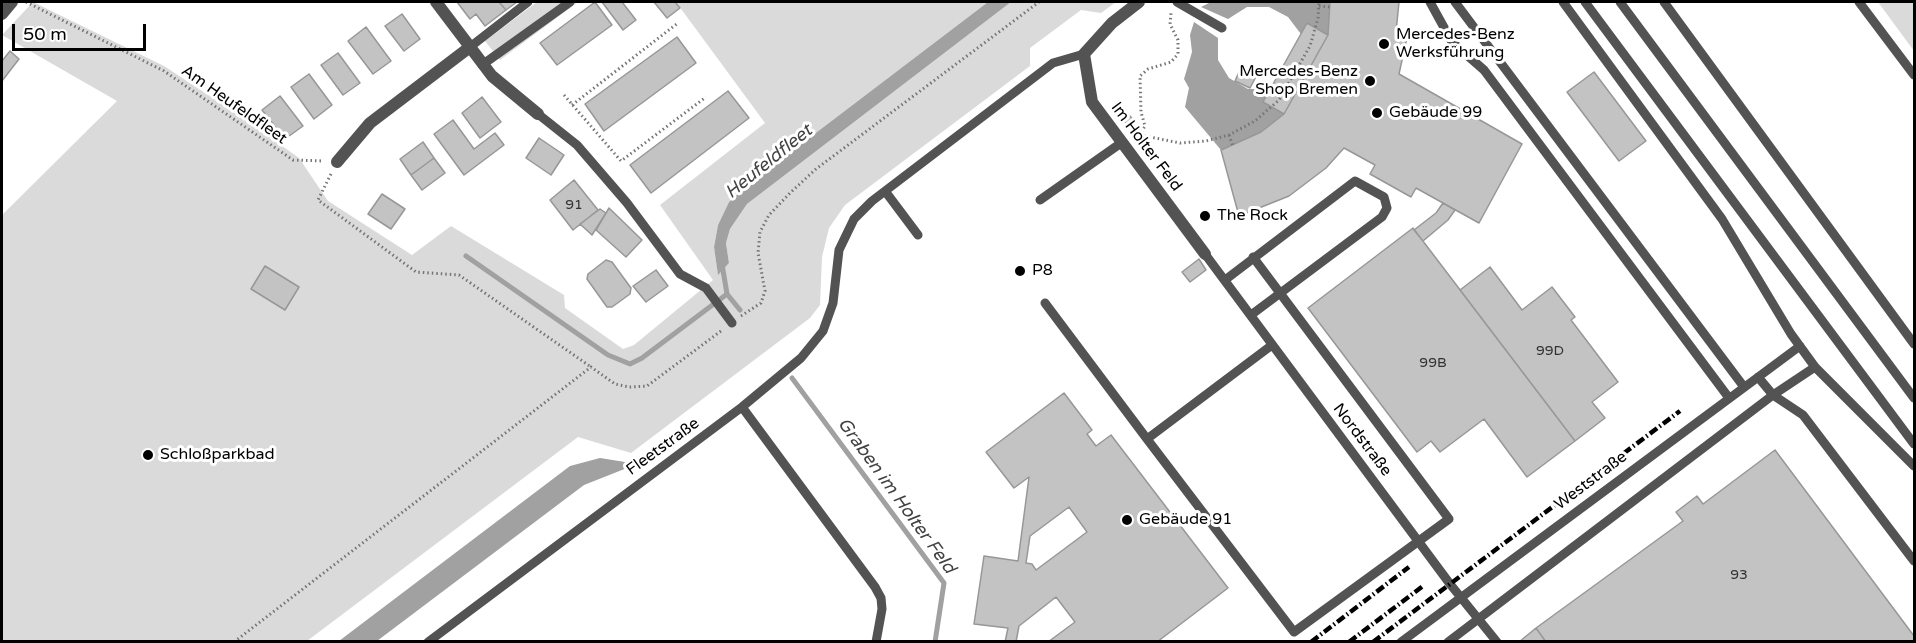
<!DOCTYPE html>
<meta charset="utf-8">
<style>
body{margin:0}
#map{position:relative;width:1916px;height:643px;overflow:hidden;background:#fff;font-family:"Varela Round",sans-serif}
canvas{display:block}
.frame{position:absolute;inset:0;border:3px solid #000;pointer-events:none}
.scale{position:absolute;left:12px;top:24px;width:134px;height:27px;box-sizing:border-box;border:3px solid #000;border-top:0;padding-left:8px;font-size:18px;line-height:21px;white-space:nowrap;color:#000;-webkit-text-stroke:4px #fff;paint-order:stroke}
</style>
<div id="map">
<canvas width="1916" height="643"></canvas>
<div class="frame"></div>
<div class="scale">50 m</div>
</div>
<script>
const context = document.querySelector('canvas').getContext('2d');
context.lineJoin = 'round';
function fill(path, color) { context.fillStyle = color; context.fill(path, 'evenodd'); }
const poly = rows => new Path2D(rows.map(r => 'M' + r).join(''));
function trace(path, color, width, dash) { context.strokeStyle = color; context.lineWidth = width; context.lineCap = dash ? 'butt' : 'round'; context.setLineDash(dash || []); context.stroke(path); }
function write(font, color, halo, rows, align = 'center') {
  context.font = font + ' "Varela Round",sans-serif'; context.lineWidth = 6; context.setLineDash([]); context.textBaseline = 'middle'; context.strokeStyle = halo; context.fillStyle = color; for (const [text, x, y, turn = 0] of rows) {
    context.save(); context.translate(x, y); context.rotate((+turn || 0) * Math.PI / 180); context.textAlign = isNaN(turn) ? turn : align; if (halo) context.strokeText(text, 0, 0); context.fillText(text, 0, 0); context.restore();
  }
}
const green = poly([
 [33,2,164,66,243,118,299,158,328,201,412,255,451,226,564,295,565,308,623,349,634,345,713,280,660,205,765,123,676,2,988,2,750,183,729,202,718,225,714,247,718,274,729,263,726,243,730,229,747,204,1011,2,1116,2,1101,13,1081,10,1030,48,1030,66,845,205,829,228,822,257,820,305,810,318,631,453,578,437,307,641,2,641,2,215,117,101,2,35],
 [537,2,578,2,500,60,485,41],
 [1878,2,1914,2,1914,51]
]);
const water = poly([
 [988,2,1011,2,747,204,730,229,726,243,729,263,718,275,714,247,718,225,729,202,750,183],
 [1226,2,1330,2,1328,35,1310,46,1288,17,1269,7,1247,7,1228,19,1201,7,1209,3],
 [1194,22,1218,38,1218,60,1229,78,1248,89,1270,89,1279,100,1284,114,1261,132,1221,150,1185,107,1189,88,1184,79,1192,52,1190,35],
 [600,458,625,462,627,468,584,485,377,641,339,641,570,466]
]);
const stream = poly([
 [466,256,608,355,630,364,642,358,727,294],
 [722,264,727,294,740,310],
 [792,378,944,583,935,642]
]);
const building = poly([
 [457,2,499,2,506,10,485,26,476,14,470,19,457,2],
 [499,2,517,2,506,10,499,2],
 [595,2,612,25,557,65,540,43,595,2],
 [602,2,622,2,636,20,623,30,602,2],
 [654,2,675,2,680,8,667,18,654,2],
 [1330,2,1399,2,1396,32,1408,33,1399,74,1522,144,1479,223,1416,188,1411,197,1370,174,1375,165,1344,148,1326,168,1289,196,1239,216,1221,150,1261,132,1284,114,1328,35,1330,2],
 [402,14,420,39,404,51,385,26,402,14],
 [1307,23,1328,35,1284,114,1263,102,1307,23],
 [366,27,391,61,373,74,348,41,366,27],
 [677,37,696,63,604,131,585,104,677,37],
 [10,51,19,59,2,81,2,61,10,51],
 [338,53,360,83,343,95,321,65,338,53],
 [1242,65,1258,73,1250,88,1235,81,1242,65],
 [1594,72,1646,141,1619,161,1567,92,1594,72],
 [309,74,332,105,314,119,291,87,309,74],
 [728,91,749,118,651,193,630,165,728,91],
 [280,96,303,126,285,139,262,110,280,96],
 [482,97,501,122,480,138,462,113,482,97],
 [1125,110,1135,122,1129,127,1119,115,1125,110],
 [453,120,474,149,495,133,504,145,464,175,434,134,453,120],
 [539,138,564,155,551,175,526,158,539,138],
 [423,142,434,158,411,175,400,159,423,142],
 [434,158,445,173,422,190,411,175,434,158],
 [574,180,598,210,573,230,550,200,574,180],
 [382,194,405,209,391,229,368,214,382,194],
 [1443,203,1455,210,1448,220,1423,241,1414,230,1436,213,1443,203],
 [609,208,642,240,626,257,596,230,609,208],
 [600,209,606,213,592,235,580,224,600,209],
 [1413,228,1575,441,1527,477,1484,419,1440,452,1431,441,1417,452,1308,308,1413,228],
 [1199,259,1206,270,1190,282,1182,272,1199,259],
 [606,260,612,262,631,288,630,294,612,307,607,307,587,279,588,274,606,260],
 [265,266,299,287,285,310,251,289,265,266],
 [1490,267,1522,310,1552,287,1575,317,1571,320,1618,382,1592,402,1605,418,1575,441,1460,290,1490,267],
 [656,270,668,286,646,302,633,286,656,270],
 [1064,393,1092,430,1087,434,1096,446,1111,435,1228,588,1157,642,1048,642,1075,622,1056,597,1019,626,1016,642,1005,642,1008,628,974,624,984,556,1018,561,1029,477,1014,488,986,452,1064,393],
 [1069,507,1087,532,1036,570,1032,564,1026,563,1030,536,1069,507],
 [1775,450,1914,636,1914,642,1546,642,1536,628,1683,521,1676,512,1697,496,1703,504,1775,450],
 [1536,628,1546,642,1519,642,1536,628]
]);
const path = poly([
 [26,2,164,71,293,160,324,161],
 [1319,6,1330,7],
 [1297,68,1306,75],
 [564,95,621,161,706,97],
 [572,105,678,23],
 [1140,135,1180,143,1206,141,1229,135,1255,121,1279,100,1310,46,1318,18,1319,2],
 [1229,135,1233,146],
 [1139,136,1145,126,1141,112,1140,76,1148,69,1171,62,1178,54,1178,40,1170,24,1171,13],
 [331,174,318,200,416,272,459,275,591,367],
 [741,316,761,303,765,291,758,253,760,232,769,215,790,193,816,169,1039,2],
 [234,642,591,367,615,384,629,387,647,386,721,331]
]);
const service = poly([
 [1177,2,1222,28],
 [1430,2,1452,42,1484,70,1729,398],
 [1455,2,1744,387],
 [1563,2,1722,219,1791,334,1815,367,1914,466],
 [1585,2,1914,444],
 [1620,2,1914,398],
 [1664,2,1914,344],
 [1859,2,1914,75],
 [470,47,528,2],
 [482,65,570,2],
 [538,114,577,145,627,203,680,274,706,288,732,323],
 [885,191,918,235],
 [1040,200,1121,143],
 [1205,254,1450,584,1497,642],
 [1253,257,1449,519,1294,632,1147,439,1272,345],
 [1225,280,1355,181,1384,197,1387,208,1382,217,1251,315],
 [1045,303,1147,439],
 [1758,377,1773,395,1803,415,1914,561],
 [742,407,875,587,881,598,882,609,876,642],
 [428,642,742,407,801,358,823,331,833,303,839,250,854,219,872,201,1053,63,1084,54],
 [1401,642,1800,346],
 [1448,642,1773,395,1815,367]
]);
const minor = poly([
 [436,2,492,76,538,114],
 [1139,2,1112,23,1084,54,1092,102,1205,254],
 [2,14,12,2],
 [337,162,370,123,470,47]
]);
const rail = poly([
 [1311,642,1409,567],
 [1349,642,1423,586],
 [1373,642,1680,411]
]);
const markers = [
 [1384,44,6,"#000"],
 [1370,81,6,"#000"],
 [1377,113,6,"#000"],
 [1205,216,6,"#000"],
 [1020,271,6,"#000"],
 [148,455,6,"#000"],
 [1127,520,6,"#000"]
];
const numberNames = [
 ["91",574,205],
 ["99D",1550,351],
 ["99B",1433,363],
 ["93",1739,575]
];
const poiNames = [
 ["Mercedes-Benz",1396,35],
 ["Werksführung",1396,53],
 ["Mercedes-Benz",1358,72,"right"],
 ["Shop Bremen",1358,90,"right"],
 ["Gebäude 99",1389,113],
 ["The Rock",1217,216],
 ["P8",1032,271],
 ["Schloßparkbad",160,455],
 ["Gebäude 91",1139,520]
];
const streetNames = [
 ["Am Heufeldfleet",234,105,35],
 ["Im Holter Feld",1146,147,53],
 ["Nordstraße",1362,440,53],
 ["Fleetstraße",663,447,-36],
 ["Weststraße",1591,481,-37]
];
const waterNames = [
 ["Heufeldfleet",769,162,-39],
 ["Graben im Holter Feld",896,496,54]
];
fill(green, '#dadada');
fill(water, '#a1a1a1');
trace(stream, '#a1a1a1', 5);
fill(building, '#c3c3c3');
trace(building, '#979797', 1.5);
trace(path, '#757575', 3, [1.5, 3]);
trace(service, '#535353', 9);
trace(minor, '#535353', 12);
trace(rail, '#000', 4.5, [9, 3, 1.5, 3]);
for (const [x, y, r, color] of markers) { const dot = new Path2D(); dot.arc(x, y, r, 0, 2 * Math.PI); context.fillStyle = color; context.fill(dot); trace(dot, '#fff', 2); }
write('14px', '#313131', null, numberNames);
write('16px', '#000', '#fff', poiNames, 'left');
write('16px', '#000', '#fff', streetNames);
write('italic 18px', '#424242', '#fff', waterNames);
</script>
